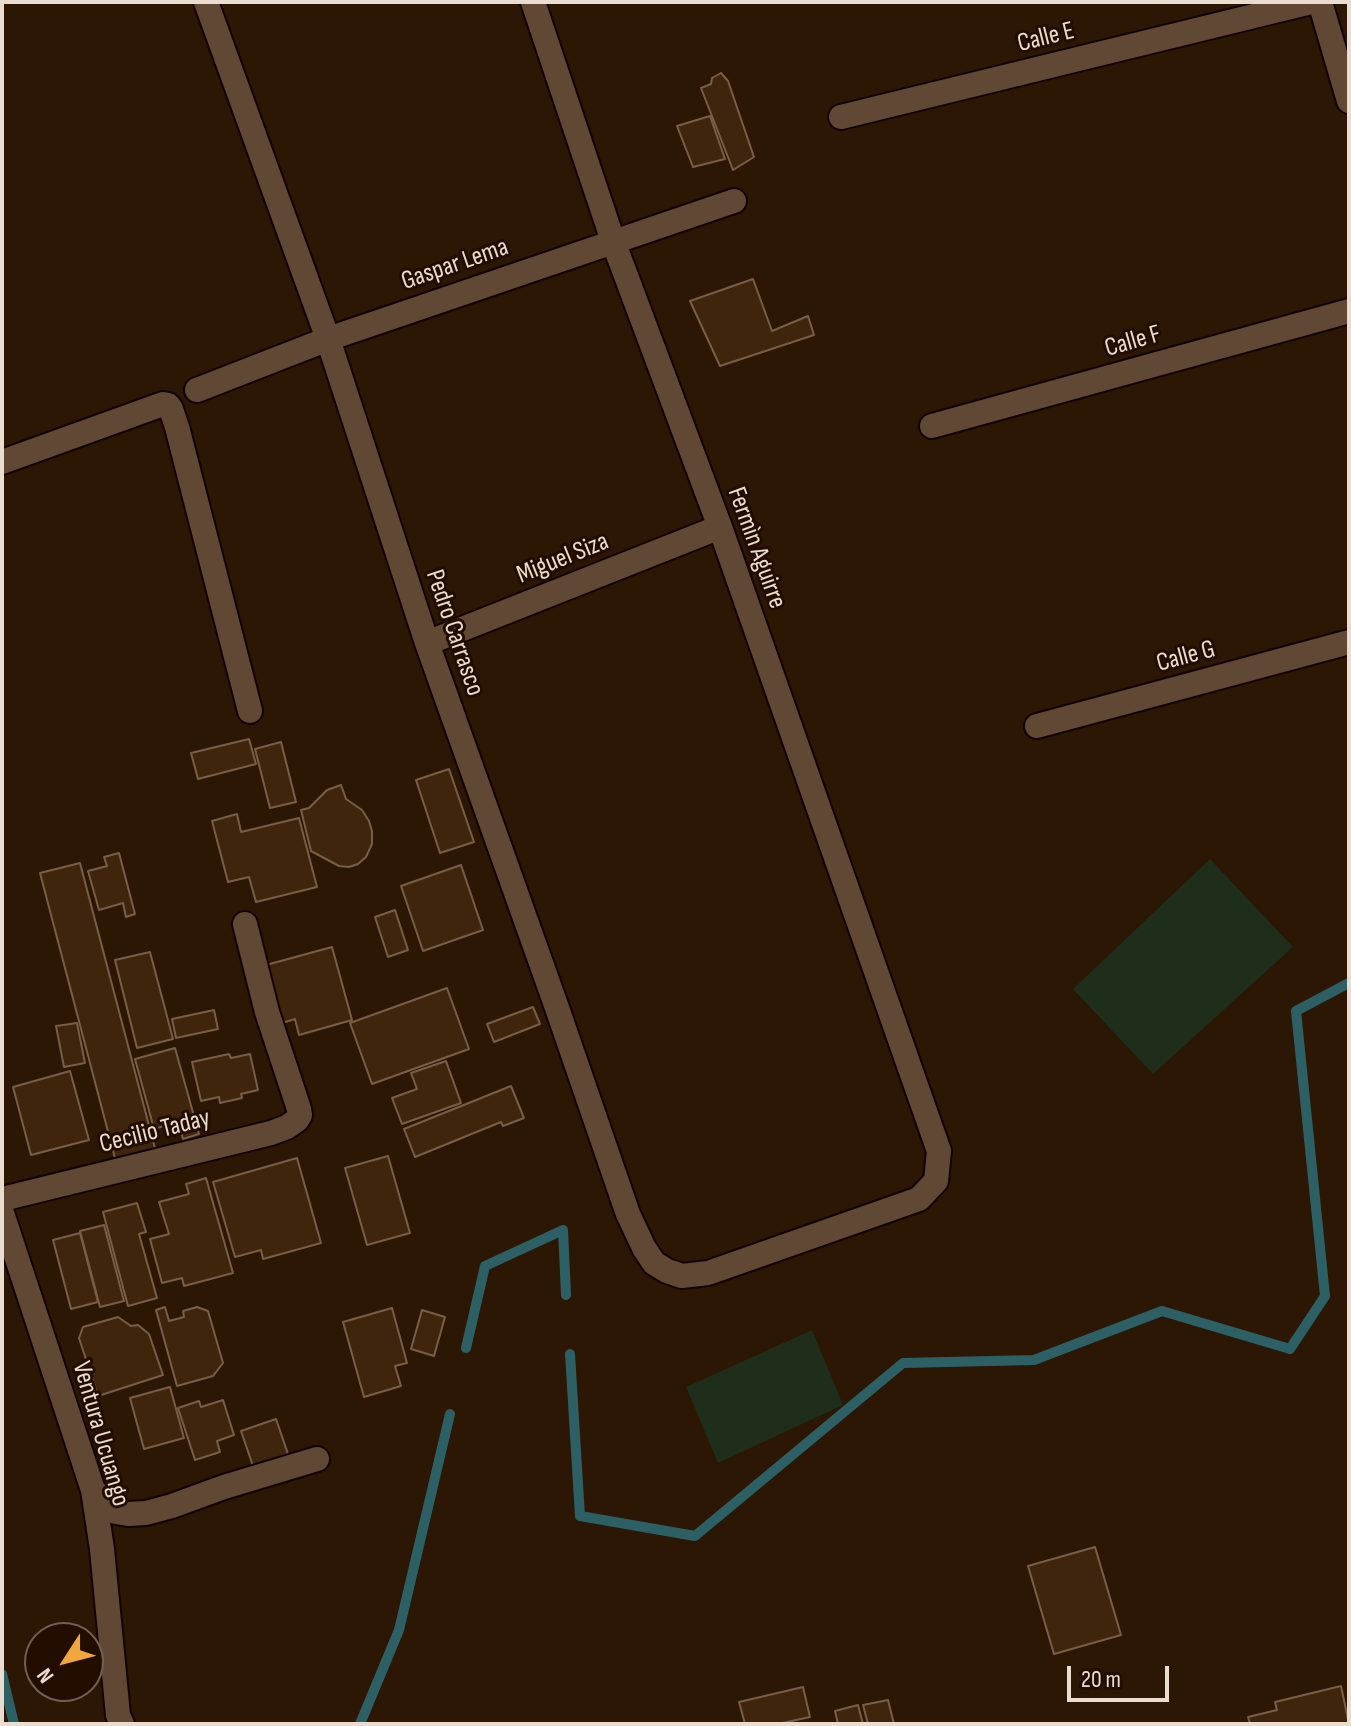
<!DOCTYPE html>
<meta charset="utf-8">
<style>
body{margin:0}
#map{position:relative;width:1351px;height:1726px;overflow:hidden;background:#2c1604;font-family:"Sofia Sans Condensed",sans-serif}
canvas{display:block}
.frame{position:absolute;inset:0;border:4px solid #ebdcd0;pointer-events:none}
.north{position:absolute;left:24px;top:1622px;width:80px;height:80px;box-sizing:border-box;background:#220d00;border:2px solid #726053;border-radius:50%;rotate:234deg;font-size:22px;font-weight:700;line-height:32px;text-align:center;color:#ebdcd0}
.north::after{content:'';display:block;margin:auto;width:28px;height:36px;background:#efa73e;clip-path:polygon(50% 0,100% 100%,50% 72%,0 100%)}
.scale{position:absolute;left:1067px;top:1666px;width:102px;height:36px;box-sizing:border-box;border:4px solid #ebdcd0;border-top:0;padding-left:10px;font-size:24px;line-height:28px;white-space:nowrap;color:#ebdcd0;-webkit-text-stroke:6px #220d00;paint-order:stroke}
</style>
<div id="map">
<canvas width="1351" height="1726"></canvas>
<div class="frame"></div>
<div class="north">N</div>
<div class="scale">20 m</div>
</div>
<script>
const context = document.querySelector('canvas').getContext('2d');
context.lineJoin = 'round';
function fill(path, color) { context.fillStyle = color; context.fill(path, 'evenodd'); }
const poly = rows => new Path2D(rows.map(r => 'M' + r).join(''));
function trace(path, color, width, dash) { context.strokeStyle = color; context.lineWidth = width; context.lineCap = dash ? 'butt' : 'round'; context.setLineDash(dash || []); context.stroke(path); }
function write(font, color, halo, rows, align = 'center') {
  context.font = font + ' "Sofia Sans Condensed",sans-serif'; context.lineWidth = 6; context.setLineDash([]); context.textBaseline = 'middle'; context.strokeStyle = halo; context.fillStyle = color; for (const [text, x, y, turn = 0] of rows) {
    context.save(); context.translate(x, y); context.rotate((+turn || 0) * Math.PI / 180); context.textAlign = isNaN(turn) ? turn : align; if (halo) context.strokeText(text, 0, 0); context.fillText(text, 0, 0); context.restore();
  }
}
const green = poly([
 [1210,859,1293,947,1153,1074,1073,989],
 [812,1330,843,1405,718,1463,686,1387]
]);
const stream = poly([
 [466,1348,485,1266,563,1230,566,1295],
 [570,1354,580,1516,695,1536,903,1363,1034,1360,1162,1311,1290,1349,1325,1296,1296,1011,1349,983],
 [2,1674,14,1724],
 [360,1724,399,1630,450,1414]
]);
const building = poly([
 [721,73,728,81,754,157,733,170,701,88,711,84,712,78,721,73],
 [710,116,725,159,693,167,677,126,710,116],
 [753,279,772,331,808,316,814,335,720,366,690,301,753,279],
 [249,739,256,764,198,779,191,753,249,739],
 [281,742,296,802,270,808,255,749,281,742],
 [449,769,474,842,440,853,416,780,449,769],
 [341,785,346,799,362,810,369,821,372,831,372,844,366,857,358,864,349,867,339,866,311,851,301,810,309,808,327,790,341,785],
 [237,814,241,832,299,818,317,887,256,902,249,877,228,882,212,821,237,814],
 [119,853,135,914,126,917,123,903,99,910,88,871,107,866,104,857,119,853],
 [80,863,156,1152,116,1162,40,873,80,863],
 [461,865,483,930,423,951,401,886,461,865],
 [395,910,408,950,388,957,375,917,395,910],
 [332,947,352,1020,299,1035,295,1019,282,1023,266,965,332,947],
 [150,952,173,1039,137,1048,115,960,150,952],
 [447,988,469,1049,372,1084,350,1023,447,988],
 [533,1007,540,1024,494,1042,487,1024,533,1007],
 [214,1010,218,1029,176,1038,172,1019,214,1010],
 [77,1023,85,1063,64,1067,56,1026,77,1023],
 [175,1048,199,1134,183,1139,178,1122,154,1129,135,1059,175,1048],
 [229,1054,231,1058,250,1054,258,1090,241,1094,242,1098,220,1103,219,1097,201,1101,192,1062,229,1054],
 [446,1061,461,1103,402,1124,392,1098,417,1089,411,1073,446,1061],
 [70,1071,89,1140,31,1155,13,1087,70,1071],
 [511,1086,524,1118,503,1126,501,1122,415,1157,404,1129,511,1086],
 [388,1156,410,1233,367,1245,345,1168,388,1156],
 [297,1158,321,1243,263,1259,261,1250,235,1257,213,1182,297,1158],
 [206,1178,233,1273,184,1286,182,1278,162,1283,150,1239,169,1234,159,1202,189,1194,186,1184,206,1178],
 [137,1203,146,1232,139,1234,157,1298,128,1306,103,1212,137,1203],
 [104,1225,124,1301,100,1307,80,1231,104,1225],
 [80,1233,98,1302,71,1309,53,1240,80,1233],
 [165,1307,169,1321,184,1317,183,1311,197,1307,208,1311,223,1363,213,1376,177,1386,156,1310,165,1307],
 [392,1308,407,1363,395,1366,401,1386,364,1397,343,1322,392,1308],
 [422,1310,445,1317,434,1356,411,1349,422,1310],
 [118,1317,131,1326,138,1325,149,1334,163,1375,98,1396,79,1338,83,1327,118,1317],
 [170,1387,184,1438,144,1449,130,1398,170,1387],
 [223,1400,234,1435,217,1441,220,1452,195,1460,178,1408,199,1401,201,1407,223,1400],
 [276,1419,288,1454,253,1466,241,1431,276,1419],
 [1095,1547,1121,1635,1054,1654,1028,1566,1095,1547],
 [1341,1686,1349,1724,1250,1724,1248,1717,1277,1710,1275,1702,1341,1686],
 [803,1687,810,1717,778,1724,745,1724,739,1702,803,1687],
 [888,1700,894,1724,868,1724,863,1705,888,1700],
 [858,1705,863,1724,838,1724,835,1711,858,1705]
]);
const minor = poly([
 [206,2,328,339,427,643,556,1005,628,1214,644,1248,654,1263,667,1271,682,1276,708,1273,919,1199,936,1181,939,1151,720,527,613,241,533,2],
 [1320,2,1349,101],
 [841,117,1311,2],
 [197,390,328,339,734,201],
 [932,426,1349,311],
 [2,462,163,404,168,405,171,409,177,427,250,711],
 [427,643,720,527],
 [1037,726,1349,642],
 [2,1199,271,1133,287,1127,297,1120,300,1115,299,1109,267,1012,245,924],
 [2,1213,93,1490,102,1549,118,1715,122,1724],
 [93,1490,116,1512,128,1514,146,1513,172,1506,224,1487,317,1459]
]);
const streetNames = [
 ["Calle E",1046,38,-14],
 ["Gaspar Lema",455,265,-19],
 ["Calle F",1133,342,-16],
 ["Fermìn Aguirre",756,548,70],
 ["Miguel Siza",563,559,-22],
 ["Pedro Carrasco",454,633,71],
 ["Calle G",1186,657,-15],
 ["Cecilio Taday",155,1132,-14],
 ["Ventura Ucuango",100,1434,74]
];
fill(green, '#1f2e1a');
trace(stream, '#2d6065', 10);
fill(building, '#40250d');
trace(building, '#785e49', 2);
trace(minor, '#130300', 28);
trace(minor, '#614834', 24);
write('26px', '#ebdcd0', '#220d00', streetNames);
</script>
